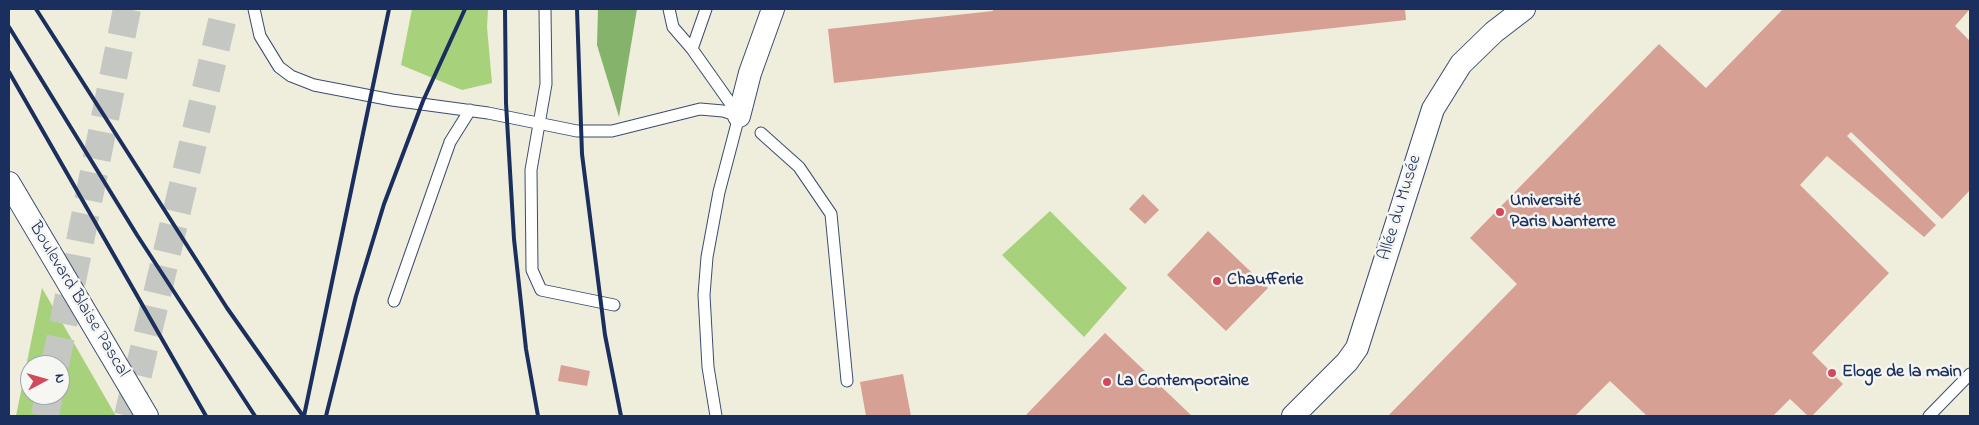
<!DOCTYPE html>
<meta charset="utf-8">
<style>
body{margin:0}
#map{position:relative;width:1979px;height:425px;overflow:hidden;background:#efeddb;font-family:"Indie Flower",sans-serif}
canvas{display:block}
.frame{position:absolute;inset:0;border:10px solid #1b2f5e;pointer-events:none}
.north{position:absolute;left:20px;top:355px;width:50px;height:50px;box-sizing:border-box;background:#f6f6f2;border:1px solid #9ea6b7;border-radius:50%;rotate:84deg;font-size:14px;font-weight:700;line-height:20px;text-align:center;color:#1b2f5e}
.north::after{content:'';display:block;margin:auto;width:18px;height:22px;background:#d1495b;clip-path:polygon(50% 0,100% 100%,50% 72%,0 100%)}
</style>
<div id="map">
<canvas width="1979" height="425"></canvas>
<div class="frame"></div>
<div class="north">N</div>
</div>
<script>
const context = document.querySelector('canvas').getContext('2d');
context.lineJoin = 'round';
function fill(path, color) { context.fillStyle = color; context.fill(path, 'evenodd'); }
const poly = rows => new Path2D(rows.map(r => 'M' + r).join(''));
function trace(path, color, width, dash) { context.strokeStyle = color; context.lineWidth = width; context.lineCap = dash ? 'butt' : 'round'; context.setLineDash(dash || []); context.stroke(path); }
function write(font, color, halo, rows, align = 'center') {
  context.font = font + ' "Indie Flower",sans-serif'; context.lineWidth = 5; context.setLineDash([]); context.textBaseline = 'middle'; context.strokeStyle = halo; context.fillStyle = color; for (const [text, x, y, turn = 0] of rows) {
    context.save(); context.translate(x, y); context.rotate((+turn || 0) * Math.PI / 180); context.textAlign = isNaN(turn) ? turn : align; if (halo) context.strokeText(text, 0, 0); context.fillText(text, 0, 0); context.restore();
  }
}
const green = poly([
 [412,9,488,9,487,27,492,83,462,90,401,65],
 [1050,211,1127,288,1084,337,1002,255],
 [42,288,116,416,16,416],
 [30,365,60,365,60,395,30,395]
]);
const forest = poly([
 [598,9,637,9,619,117,597,45]
]);
const building = poly([
 [993,9,1405,9,1406,20,834,83,828,29,993,11],
 [1783,9,1970,9,1955,26,1970,41,1970,190,1955,206,1942,219,1851,132,1847,136,1936,225,1924,237,1827,156,1800,185,1889,273,1812,353,1843,384,1812,416,1808,416,1790,399,1773,416,1647,416,1610,381,1575,416,1388,416,1517,284,1470,238,1659,44,1706,88],
 [1143,194,1159,210,1145,224,1129,209],
 [1208,231,1268,288,1226,331,1167,275],
 [1105,333,1192,416,1025,416],
 [561,365,590,371,587,386,558,381],
 [903,374,911,416,866,416,860,382]
]);
const highwayTunnel = poly([
 [55,365,127,9],
 [45,416,49,395],
 [128,416,225,9]
]);
const lane = poly([
 [254,9,260,36,279,67,291,76,314,85,392,100,488,113,577,131,612,131,700,109,723,111,739,116],
 [545,9,546,84,531,170,532,270,541,290,614,305],
 [669,9,673,27,692,49,738,114],
 [692,49,706,9],
 [761,133,799,167,831,214,847,381],
 [394,301,450,142,470,110],
 [716,416,708,367,704,295,707,257,719,192,739,116],
 [1929,416,1970,374]
]);
const street = poly([
 [739,116,750,73,773,9],
 [9,183,147,416],
 [1293,416,1347,362,1357,348,1433,109,1461,64,1494,32,1524,9]
]);
const rail = poly([
 [36,9,227,308,303,416],
 [505,9,506,103,514,239,526,349,538,416],
 [577,9,582,154,605,335,621,416],
 [9,27,137,235,255,416],
 [9,72,206,416],
 [304,416,389,9],
 [326,416,356,296,384,204,423,101,465,9]
]);
const markers = [
 [1500,212,5,"#d1495b"],
 [1217,281,5,"#d1495b"],
 [1832,373,5,"#d1495b"],
 [1107,382,5,"#d1495b"]
];
const poiNames = [
 ["Université",1510,202],
 ["Paris Nanterre",1510,223],
 ["Chaufferie",1227,281],
 ["Eloge de la main",1842,373],
 ["La Contemporaine",1117,382]
];
const streetNames = [
 ["Allée du Musée",1401,208,-73],
 ["Boulevard Blaise Pascal",78,300,59]
];
fill(green, '#a8d17c');
fill(forest, '#86b36c');
fill(building, '#d7a095');
trace(highwayTunnel, '#c5c7c2', 28, [28, 14]);
trace(lane, '#3b4c71', 13);
trace(street, '#3b4c71', 24);
trace(lane, '#fff', 11);
trace(street, '#fff', 22);
trace(rail, '#1b2f5e', 4);
for (const [x, y, r, color] of markers) { const dot = new Path2D(); dot.arc(x, y, r, 0, 2 * Math.PI); context.fillStyle = color; context.fill(dot); trace(dot, '#f6f6f2', 2); }
write('bold 18px', '#1b2f5e', '#f6f6f2', poiNames, 'left');
write('18px', '#1b2f5e', '#f6f6f2', streetNames);
</script>
